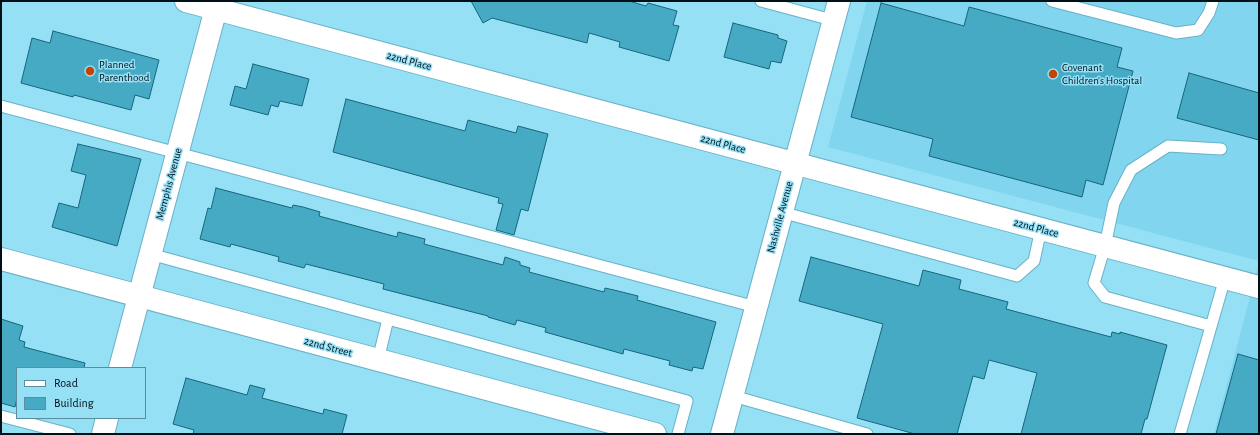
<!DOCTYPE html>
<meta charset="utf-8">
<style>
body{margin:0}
#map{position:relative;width:1260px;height:435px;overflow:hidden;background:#96e0f6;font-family:"Alegreya Sans",sans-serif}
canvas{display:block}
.frame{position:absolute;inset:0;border:2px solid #001017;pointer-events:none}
.legend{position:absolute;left:16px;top:367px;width:130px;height:52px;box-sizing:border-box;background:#96e0f6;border:1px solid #5a8d9d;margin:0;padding:5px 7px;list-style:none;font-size:12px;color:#001017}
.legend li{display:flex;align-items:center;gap:8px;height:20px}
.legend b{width:20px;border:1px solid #5a8d9d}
</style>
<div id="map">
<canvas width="1260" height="435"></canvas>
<div class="frame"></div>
<ul class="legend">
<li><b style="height:5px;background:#fff"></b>Road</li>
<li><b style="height:11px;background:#47aac5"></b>Building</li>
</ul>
</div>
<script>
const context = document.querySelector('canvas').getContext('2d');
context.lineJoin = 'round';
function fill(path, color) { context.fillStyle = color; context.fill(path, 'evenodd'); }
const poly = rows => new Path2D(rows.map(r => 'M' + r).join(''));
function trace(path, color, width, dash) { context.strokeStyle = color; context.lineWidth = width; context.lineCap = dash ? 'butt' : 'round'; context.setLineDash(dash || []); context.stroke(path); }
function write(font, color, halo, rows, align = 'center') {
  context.font = font + ' "Alegreya Sans",sans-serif'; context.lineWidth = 3; context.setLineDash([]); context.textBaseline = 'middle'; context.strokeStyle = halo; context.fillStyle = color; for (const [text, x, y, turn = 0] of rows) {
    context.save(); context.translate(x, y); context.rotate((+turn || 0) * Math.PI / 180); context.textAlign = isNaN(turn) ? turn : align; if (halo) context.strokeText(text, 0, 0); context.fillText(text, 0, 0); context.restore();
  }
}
const built = poly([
 [867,1,1259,1,1259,261,828,147],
 [1259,262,1259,434,1214,434]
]);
const building = poly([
 [471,1,629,1,646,6,648,3,677,11,673,25,679,26,669,61,619,47,620,42,589,33,587,43,492,18,483,23,471,1],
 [881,3,964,26,969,7,1122,48,1117,67,1133,71,1103,185,1086,180,1082,197,929,156,933,139,851,117,881,3],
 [733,23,778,35,778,38,787,41,781,63,771,61,769,69,724,57,733,23],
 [53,31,159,60,149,99,135,95,131,110,74,95,73,97,21,83,32,38,50,43,53,31],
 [253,64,309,79,302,106,280,101,278,107,271,105,268,115,230,105,235,86,246,89,253,64],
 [1189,73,1259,93,1259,140,1177,118,1189,73],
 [346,99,465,131,468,120,516,133,518,126,548,134,528,211,521,209,514,235,496,230,503,204,498,203,499,198,333,152,346,99],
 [78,144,141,159,117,246,52,227,59,203,78,208,86,175,71,171,78,144],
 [216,188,292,208,293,205,303,207,320,212,319,216,397,237,398,232,425,239,424,244,503,265,505,257,520,262,520,265,530,268,529,272,604,292,605,288,618,291,638,296,637,300,716,322,703,369,693,367,692,371,669,365,670,361,624,349,623,354,545,332,546,328,517,320,515,325,488,317,488,316,383,289,384,284,306,264,304,268,278,261,279,257,231,244,230,247,200,239,208,208,211,209,216,188],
 [811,257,919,286,923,270,961,280,959,289,1008,302,1006,309,1111,337,1112,332,1120,334,1120,332,1167,345,1147,419,1145,419,1141,434,1021,434,1037,373,989,360,984,379,973,376,957,434,915,434,857,418,883,324,799,301,811,257],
 [1,319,23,326,19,340,25,342,24,347,85,363,84,368,17,368,17,398,15,407,1,403,1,319],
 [1238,354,1259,360,1259,434,1216,434,1238,354],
 [186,378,247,395,250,385,265,389,262,398,323,414,324,409,347,415,342,434,193,434,194,430,173,424,186,378]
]);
const service = poly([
 [761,1,832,20],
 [1052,1,1176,33,1198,30,1209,13,1213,1],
 [1,106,756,307],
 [781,212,1017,276,1034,261,1041,229],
 [150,254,388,319,378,360],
 [388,319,687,401,678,434],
 [1211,326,1105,297,1094,283,1105,246,1114,203,1131,170,1168,146,1221,149],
 [733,396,867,434],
 [1,416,70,434],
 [1180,434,1225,278]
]);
const minor = poly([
 [186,1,1259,287],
 [1,259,655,434],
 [722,434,839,1]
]);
const tertiary = poly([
 [120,368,218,1],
 [103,434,107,418]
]);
const markers = [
 [90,71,5,"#c84201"],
 [1053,74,5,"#c84201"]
];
const streetNames = [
 ["22nd Place",409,61,15],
 ["22nd Place",723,144,15],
 ["Memphis Avenue",169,184,-75],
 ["Nashville Avenue",780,217,-75],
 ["22nd Place",1036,228,15],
 ["22nd Street",328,347,15]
];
const poiNames = [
 ["Planned",99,65],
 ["Parenthood",99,78],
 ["Covenant",1062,68],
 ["Children’s Hospital",1062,81]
];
fill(built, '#82d5ef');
fill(building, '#47aac5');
trace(building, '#15667a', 1);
trace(service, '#68b1c7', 13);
trace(minor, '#68b1c7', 24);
trace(tertiary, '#68b1c7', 24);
trace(service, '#fff', 11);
trace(minor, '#fff', 22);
trace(tertiary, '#fff', 22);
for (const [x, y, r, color] of markers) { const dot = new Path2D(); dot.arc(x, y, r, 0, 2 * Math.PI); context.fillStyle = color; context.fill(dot); trace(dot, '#96e0f6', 1.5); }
write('11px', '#001017', '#96e0f6', streetNames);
write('11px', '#001017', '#96e0f6', poiNames, 'left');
</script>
